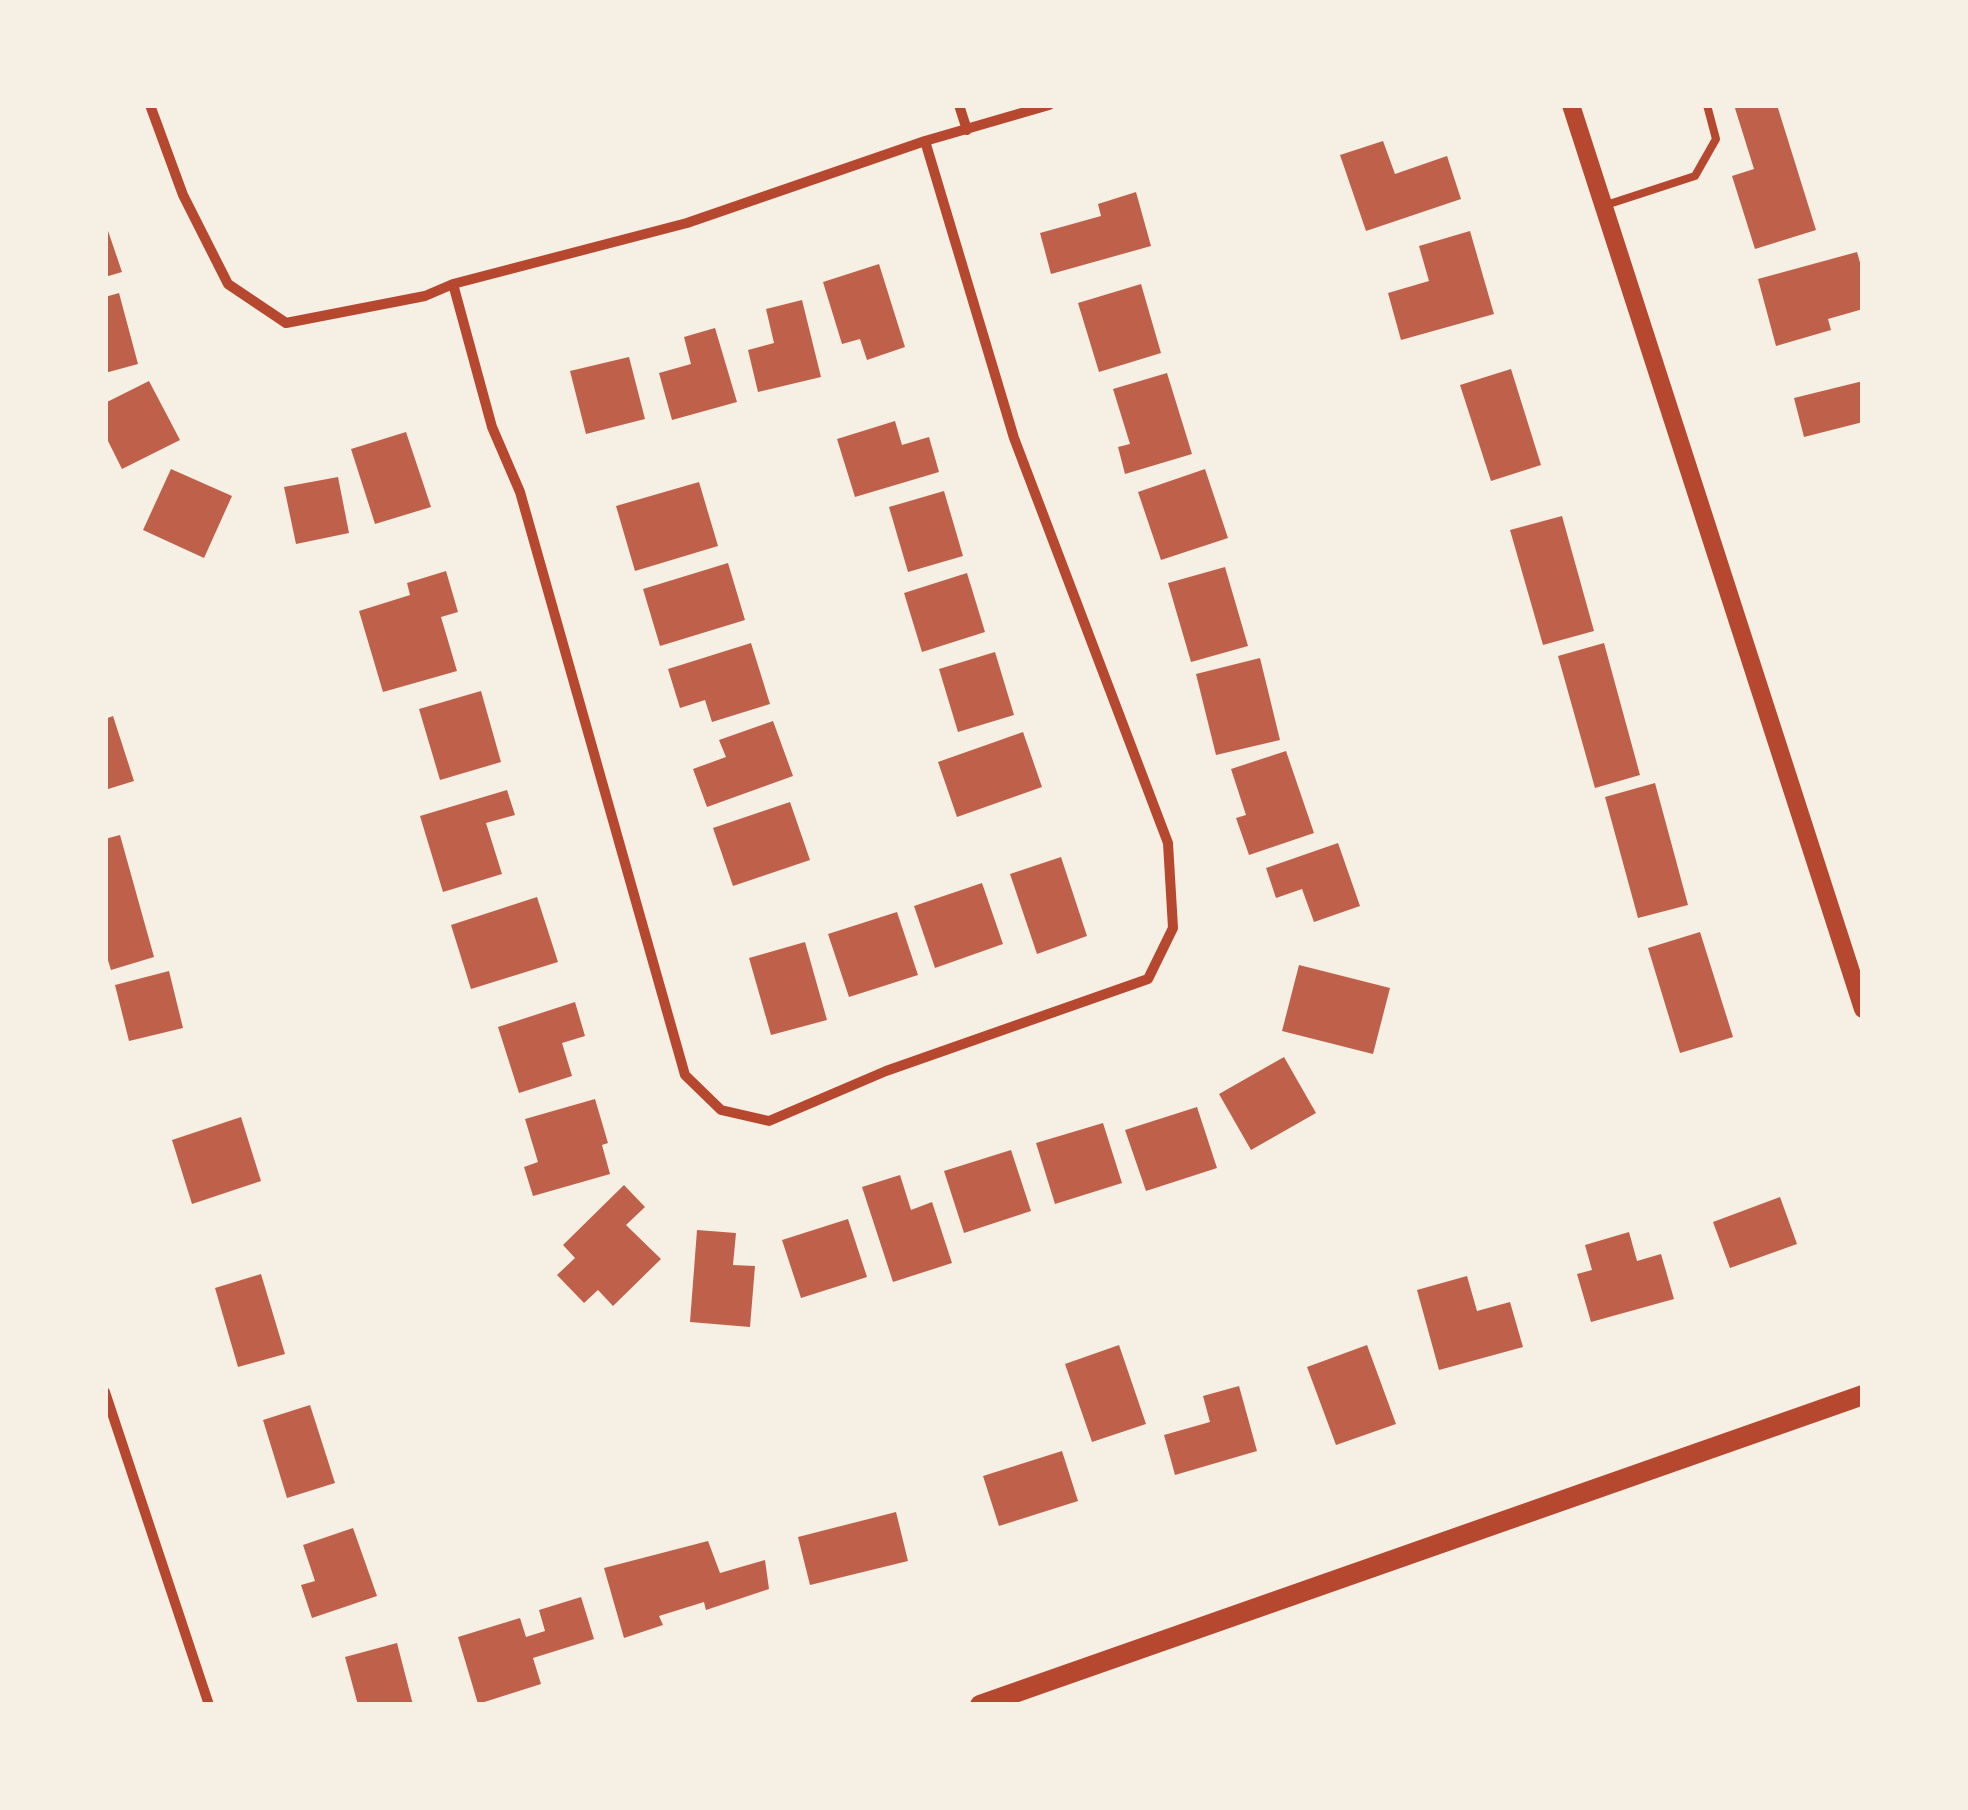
<!DOCTYPE html>
<style>
body{margin:0}
#map{position:relative;width:1968px;height:1810px;overflow:hidden;background:#f6efe4;font-family:"IBM Plex Sans",sans-serif}
canvas{display:block}
.frame{position:absolute;inset:0;border:108px solid #f6efe4;pointer-events:none}
</style>
<div id="map">
<canvas width="1968" height="1810"></canvas>
<div class="frame"></div>
</div>
<script>
const context = document.querySelector('canvas').getContext('2d');
context.lineJoin = 'round';
function fill(path, color) { context.fillStyle = color; context.fill(path, 'evenodd'); }
const poly = rows => new Path2D(rows.map(r => 'M' + r).join(''));
function trace(path, color, width, dash) { context.strokeStyle = color; context.lineWidth = width; context.lineCap = dash ? 'butt' : 'round'; context.setLineDash(dash || []); context.stroke(path); }
const building = poly([
 [1734,105,1777,105,1816,230,1755,249,1732,176,1754,169],
 [1383,141,1395,174,1447,156,1461,199,1366,231,1340,155],
 [1136,192,1151,246,1051,274,1040,233,1101,216,1098,204],
 [105,222,122,272,105,277],
 [1470,231,1494,314,1401,340,1388,293,1429,281,1419,246],
 [1857,252,1863,273,1863,309,1828,319,1831,330,1776,346,1758,279],
 [879,264,905,347,867,360,860,339,842,344,823,282],
 [1141,284,1161,353,1099,372,1078,303],
 [119,293,138,364,105,373,105,297],
 [802,300,821,377,758,392,748,350,774,343,766,309],
 [715,328,737,402,672,420,659,373,691,364,684,337],
 [629,357,645,419,586,434,570,371],
 [1511,369,1541,465,1491,481,1460,385],
 [1167,373,1192,454,1125,474,1118,447,1130,444,1113,389],
 [149,381,180,440,122,469,105,435,105,403],
 [1863,381,1863,422,1804,437,1794,398],
 [895,421,902,445,929,437,939,472,855,497,837,439],
 [406,432,431,507,375,524,351,449],
 [171,469,232,496,204,558,143,530],
 [1205,469,1228,538,1161,560,1138,492],
 [338,477,349,533,296,544,284,487],
 [699,482,718,546,635,571,616,506],
 [944,491,963,556,908,572,889,507],
 [1562,516,1594,631,1543,645,1510,530],
 [728,563,745,620,660,646,643,589],
 [1225,567,1248,646,1191,662,1168,583],
 [446,571,458,612,441,617,457,671,383,692,359,611,410,595,407,583],
 [967,573,985,632,922,652,904,593],
 [751,643,770,704,712,722,705,700,680,708,668,669],
 [1604,643,1640,775,1595,788,1558,656],
 [995,652,1014,715,958,732,939,669],
 [1260,658,1280,740,1216,755,1196,674],
 [481,691,501,762,440,780,419,709],
 [113,716,134,781,105,790,105,719],
 [773,721,793,776,707,807,693,769,726,757,719,740],
 [1023,732,1042,787,957,817,938,762],
 [1286,751,1314,833,1249,855,1236,818,1246,815,1231,769],
 [1655,783,1688,905,1638,918,1605,797],
 [507,790,515,815,486,823,502,874,443,892,420,816],
 [790,802,810,860,733,886,713,828],
 [120,835,154,957,111,970,105,951,105,839],
 [1338,843,1360,906,1314,922,1302,889,1276,898,1266,868],
 [1061,857,1087,936,1037,954,1010,874],
 [982,883,1003,944,935,968,914,906],
 [537,897,558,962,471,989,451,925],
 [897,912,918,975,849,997,828,934],
 [1700,932,1733,1037,1680,1053,1648,948],
 [805,942,827,1020,771,1035,749,958],
 [1299,965,1390,988,1373,1054,1282,1031],
 [169,971,183,1028,129,1041,115,985],
 [575,1002,585,1036,562,1043,572,1076,519,1093,498,1027],
 [1284,1057,1316,1113,1251,1150,1219,1094],
 [595,1099,608,1143,602,1145,610,1174,533,1196,524,1167,538,1162,525,1119],
 [1197,1107,1217,1168,1146,1191,1125,1130],
 [241,1117,261,1181,192,1204,172,1140],
 [1103,1123,1122,1183,1055,1204,1036,1143],
 [1011,1150,1031,1211,964,1233,944,1171],
 [900,1175,911,1210,932,1202,952,1263,893,1282,862,1187],
 [624,1185,645,1207,626,1225,661,1259,613,1306,598,1290,584,1303,557,1275,575,1258,563,1245],
 [1780,1197,1797,1244,1730,1268,1713,1222],
 [848,1219,867,1277,801,1298,782,1240],
 [697,1230,736,1233,733,1265,755,1266,750,1327,690,1322],
 [1629,1232,1637,1261,1661,1254,1674,1299,1591,1322,1577,1274,1592,1270,1585,1245],
 [261,1274,285,1354,238,1367,215,1288],
 [1467,1276,1477,1311,1510,1302,1523,1347,1439,1370,1417,1290],
 [1119,1345,1146,1424,1092,1442,1065,1364],
 [1367,1345,1396,1424,1336,1445,1307,1367],
 [1239,1386,1257,1451,1175,1475,1164,1435,1210,1422,1203,1396],
 [310,1405,335,1483,287,1498,263,1420],
 [1062,1451,1078,1501,999,1526,983,1476],
 [896,1512,908,1561,810,1585,798,1537],
 [353,1528,377,1596,312,1618,301,1585,315,1581,303,1545],
 [708,1541,720,1573,765,1560,769,1589,706,1610,704,1602,659,1616,663,1625,624,1638,604,1568],
 [581,1597,594,1639,533,1658,541,1684,478,1704,458,1637,520,1618,526,1637,545,1631,539,1610],
 [397,1643,413,1705,358,1705,345,1657]
]);
const service = poly([
 [1603,206,1695,176,1716,139,1707,105]
]);
const minor = poly([
 [150,105,183,195,228,284,286,323,425,296,453,284,687,223,925,141,1049,105],
 [959,105,967,130],
 [453,284,492,427,520,492,685,1075,721,1110,769,1121,886,1071,1148,979,1173,928,1168,843,1014,438,925,141],
 [105,1392,209,1705]
]);
const tertiary = poly([
 [1571,105,1863,1009]
]);
const secondary = poly([
 [980,1705,1863,1395]
]);
fill(building, '#bf614a');
trace(service, '#b5482f', 8);
trace(minor, '#b5482f', 10);
trace(tertiary, '#b5482f', 18);
trace(secondary, '#b5482f', 20);
</script>
